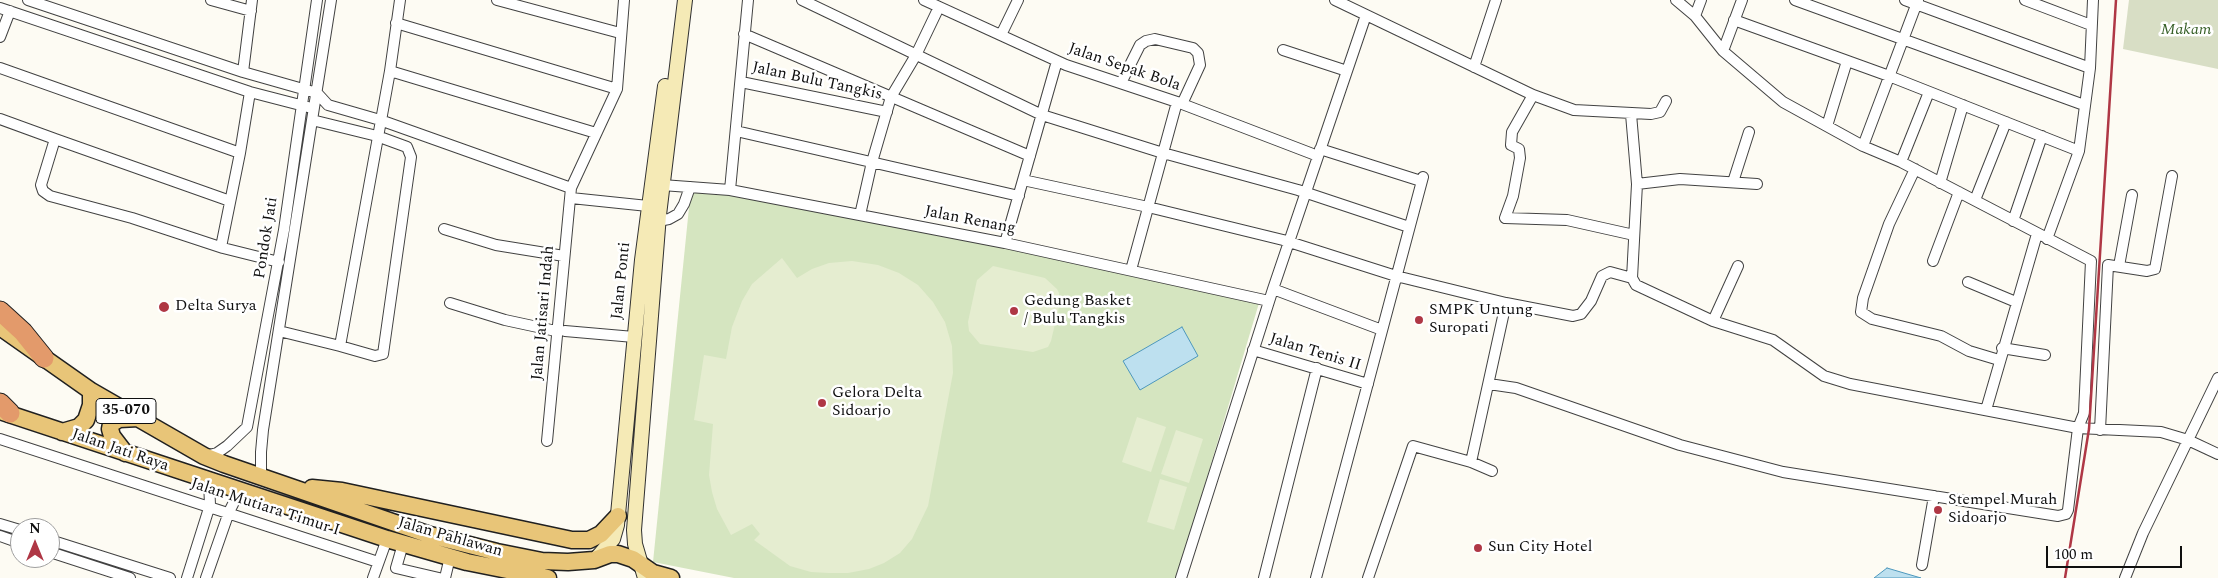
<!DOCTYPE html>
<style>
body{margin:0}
#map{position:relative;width:2218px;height:578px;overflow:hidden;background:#fdfbf3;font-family:Spectral,serif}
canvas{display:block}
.north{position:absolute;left:10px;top:518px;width:50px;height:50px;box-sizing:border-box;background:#fff;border:1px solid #9f9f9f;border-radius:50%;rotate:0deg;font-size:14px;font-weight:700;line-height:20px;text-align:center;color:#0f0f0f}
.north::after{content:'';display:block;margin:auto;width:18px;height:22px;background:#af3745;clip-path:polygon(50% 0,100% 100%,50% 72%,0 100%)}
.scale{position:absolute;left:2046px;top:546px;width:136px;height:22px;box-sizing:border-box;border:2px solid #0f0f0f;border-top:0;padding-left:6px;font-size:15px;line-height:18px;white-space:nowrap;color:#0f0f0f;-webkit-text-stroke:4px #fff;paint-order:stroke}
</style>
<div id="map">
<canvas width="2218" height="578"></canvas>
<div class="north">N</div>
<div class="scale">100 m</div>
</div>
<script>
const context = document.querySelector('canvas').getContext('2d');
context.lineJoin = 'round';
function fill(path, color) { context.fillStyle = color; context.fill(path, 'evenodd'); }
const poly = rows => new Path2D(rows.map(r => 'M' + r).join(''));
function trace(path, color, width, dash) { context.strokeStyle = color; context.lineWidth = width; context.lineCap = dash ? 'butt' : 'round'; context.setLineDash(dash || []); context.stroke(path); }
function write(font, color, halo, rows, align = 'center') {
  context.font = font + ' Spectral,serif'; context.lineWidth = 5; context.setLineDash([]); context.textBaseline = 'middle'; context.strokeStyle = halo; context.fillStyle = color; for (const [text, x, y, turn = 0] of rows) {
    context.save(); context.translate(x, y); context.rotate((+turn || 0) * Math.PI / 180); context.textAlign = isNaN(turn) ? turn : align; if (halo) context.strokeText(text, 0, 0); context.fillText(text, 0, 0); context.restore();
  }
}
const green = poly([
 [691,188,1005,243,1259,303,1177,578,734,578,653,562]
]);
const cemetery = poly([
 [2129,0,2218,0,2218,69,2123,49]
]);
const pitch = poly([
 [782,258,797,278,812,269,829,263,852,261,878,265,899,273,918,285,933,302,945,322,952,346,953,373,928,506,912,539,900,553,884,563,869,569,848,573,829,573,811,572,790,566,754,540,760,534,752,524,731,535,717,509,712,492,709,475,713,424,694,420,704,355,726,359,732,327,742,301,752,284],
 [993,266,1045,278,1057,289,1059,293,1059,307,1051,341,1048,347,1033,352,980,344,969,331,968,322,977,280],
 [1137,417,1166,427,1151,472,1122,462],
 [1176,430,1203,439,1189,483,1161,474],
 [1160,479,1187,487,1174,530,1147,522]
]);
const water = poly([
 [1182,327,1198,356,1140,390,1123,361,1182,327],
 [1887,568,1921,578,1874,578,1887,568]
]);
const minor = poly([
 [28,0,243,72,317,93,328,105,380,120,571,188],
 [211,0,251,11],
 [497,0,620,33],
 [802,0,1042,115,1163,153,1298,190,1409,227],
 [924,0,1066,65,1177,102,1318,156],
 [1335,0,1533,95,1574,110,1651,114,1660,112,1666,101],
 [1795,0,2084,105],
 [1905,0,2090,68],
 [2025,0,2091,25],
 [0,8,250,92,308,107],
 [1695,16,1701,0],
 [1734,20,1889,76,2079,151],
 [396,23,617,89],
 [744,34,1030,156],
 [1001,35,1018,0],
 [0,37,10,11],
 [1283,50,1347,71],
 [1723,51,1742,0],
 [1474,67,1496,0],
 [0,68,240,153,250,92],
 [390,71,596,133],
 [243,72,252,0],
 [741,82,887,112],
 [1121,83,1140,45,1146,41,1155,39,1193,48,1198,53,1200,65,1182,104],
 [1533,95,1512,132,1511,145,1519,149,1520,158,1513,196,1505,218,1567,220,1634,235],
 [1631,114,1637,184,1632,278],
 [0,119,55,139,41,185,43,191,50,196,132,218,223,248,279,262],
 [312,120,377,136,407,147,411,157,383,354,375,356,340,346],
 [1827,126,1847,61],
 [736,131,1019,196],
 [55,139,230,201],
 [1863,146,1918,0],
 [1320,149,1421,181],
 [1901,162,1929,92],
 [1915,169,1889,224,1863,298,1861,312,1872,319,1941,336,1969,351,1999,360],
 [1023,180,1148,207,1283,240,1396,276,1506,303,1573,316,1581,314,1591,301,1602,276,1610,272,1632,278,1636,285,1713,321,1773,340,1824,376,1850,384,2078,428,2161,432,2188,440,2218,454],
 [1733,182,1749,132],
 [1940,183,1963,105],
 [1637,184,1680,179,1757,184],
 [662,185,730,190,1005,243,1269,301],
 [730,190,748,0],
 [571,198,648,206],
 [1975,200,2006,122],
 [860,215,872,162,891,97,916,55,939,7],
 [658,221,669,219,678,214,684,204,690,187],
 [2013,221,2042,136],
 [444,229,496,245,564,256],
 [2047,239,2079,151,2090,68,2093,0],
 [1005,243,1057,61],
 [221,247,240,153],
 [1933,261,1959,192],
 [2119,266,2132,195],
 [1131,270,1177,102],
 [1968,282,2016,302],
 [1273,289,1382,330],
 [450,303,505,320,556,331],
 [1713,321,1738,266],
 [279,331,340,346,390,71,400,0],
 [565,331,634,337],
 [2002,348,2045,355],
 [1253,350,1368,384],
 [1489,384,1516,388,1680,445,1783,472,2058,516,2066,514,2068,510,2078,428,2084,413,2091,261,1901,162,1863,146,1783,102,1723,51,1695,16,1676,0],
 [1986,410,2037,234],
 [2100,430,2108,265,2147,271,2155,269,2172,176],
 [0,439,378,562],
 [547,441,571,188,617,89,624,0],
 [205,456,217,453,227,446,247,427,284,230,317,0],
 [1471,462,1506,303],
 [261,477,261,452,263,430,331,0],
 [0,524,20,530],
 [0,536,20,543],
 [50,540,170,578],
 [403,544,396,568,439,578],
 [50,552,130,578],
 [1922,565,1934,496],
 [187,578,210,505,209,481],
 [206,578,229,512,240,490],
 [373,578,387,539],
 [445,578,450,557],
 [1181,578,1273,289,1366,15],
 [1264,578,1317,368],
 [1316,578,1423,177],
 [1368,578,1413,446,1471,462,1492,471],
 [2125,578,2143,533,2218,378]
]);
const secondary = poly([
 [595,560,613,539,617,525,642,260,665,86],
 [645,578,635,544,634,530,659,215,685,0]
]);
const primary = poly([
 [0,327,91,391,204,456,224,464,430,535,497,552,542,561,568,562,594,560,610,554,618,554,633,559,653,573,671,578],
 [0,411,387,539,467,562,548,578],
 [62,432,79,427,86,420,91,405,91,391],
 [125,453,112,436,110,429,111,424,119,419,139,418],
 [312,488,342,491,572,540,589,540,601,534,618,516]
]);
const motorway = poly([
 [0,311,23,332,44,358],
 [0,403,10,413]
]);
const rail = poly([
 [2065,578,2089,429,2116,0]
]);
const markers = [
 [164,307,6,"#af3745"],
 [1014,311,5,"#af3745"],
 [1419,320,5,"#af3745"],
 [822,403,5,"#af3745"],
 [1938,510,5,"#af3745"],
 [1478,548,5,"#af3745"]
];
const shields = [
 [126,411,60]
];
const shieldNames = [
 ["35-070",126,411]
];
const parkNames = [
 ["Makam",2186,31]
];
const streetNames = [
 ["Jalan Sepak Bola",1124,68,19],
 ["Jalan Bulu Tangkis",817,82,12],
 ["Jalan Renang",970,221,11],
 ["Pondok Jati",267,238,-81],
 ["Jalan Ponti",622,281,-84],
 ["Jalan Jatisari Indah",544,313,-85],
 ["Jalan Tenis II",1315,353,17],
 ["Jalan Jati Raya",120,451,19],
 ["Jalan Mutiara Timur I",265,508,18],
 ["Jalan Pahlawan",450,538,16]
];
const poiNames = [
 ["Gedung Basket",1024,302],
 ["/ Bulu Tangkis",1024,320],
 ["Delta Surya",175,307],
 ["SMPK Untung",1429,311],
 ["Suropati",1429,329],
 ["Gelora Delta",832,394],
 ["Sidoarjo",832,412],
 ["Stempel Murah",1948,501],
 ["Sidoarjo",1948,519],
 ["Sun City Hotel",1488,548]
];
fill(green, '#d5e5c0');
fill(cemetery, '#d8dec5');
fill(pitch, '#e5edd0');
fill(water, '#bde0ef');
trace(water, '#4d98bd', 1);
trace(minor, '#424242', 12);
trace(secondary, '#313131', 16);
trace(primary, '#202020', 19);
trace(motorway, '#202020', 21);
trace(minor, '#fff', 10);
trace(secondary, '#f5eab6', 14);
trace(primary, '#e8c578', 16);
trace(motorway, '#e39a6b', 19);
trace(rail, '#af3745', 2.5);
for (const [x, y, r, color] of markers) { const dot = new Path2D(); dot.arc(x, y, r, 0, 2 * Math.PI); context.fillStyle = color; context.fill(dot); trace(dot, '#fff', 2); }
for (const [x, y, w] of shields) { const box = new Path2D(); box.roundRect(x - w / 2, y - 12.5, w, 25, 4); context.fillStyle = '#fff'; context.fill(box); trace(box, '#0f0f0f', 1); }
write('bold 15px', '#0f0f0f', null, shieldNames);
write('italic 16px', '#365f27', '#fff', parkNames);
write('16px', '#0f0f0f', '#fff', streetNames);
write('16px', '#0f0f0f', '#fff', poiNames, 'left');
</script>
